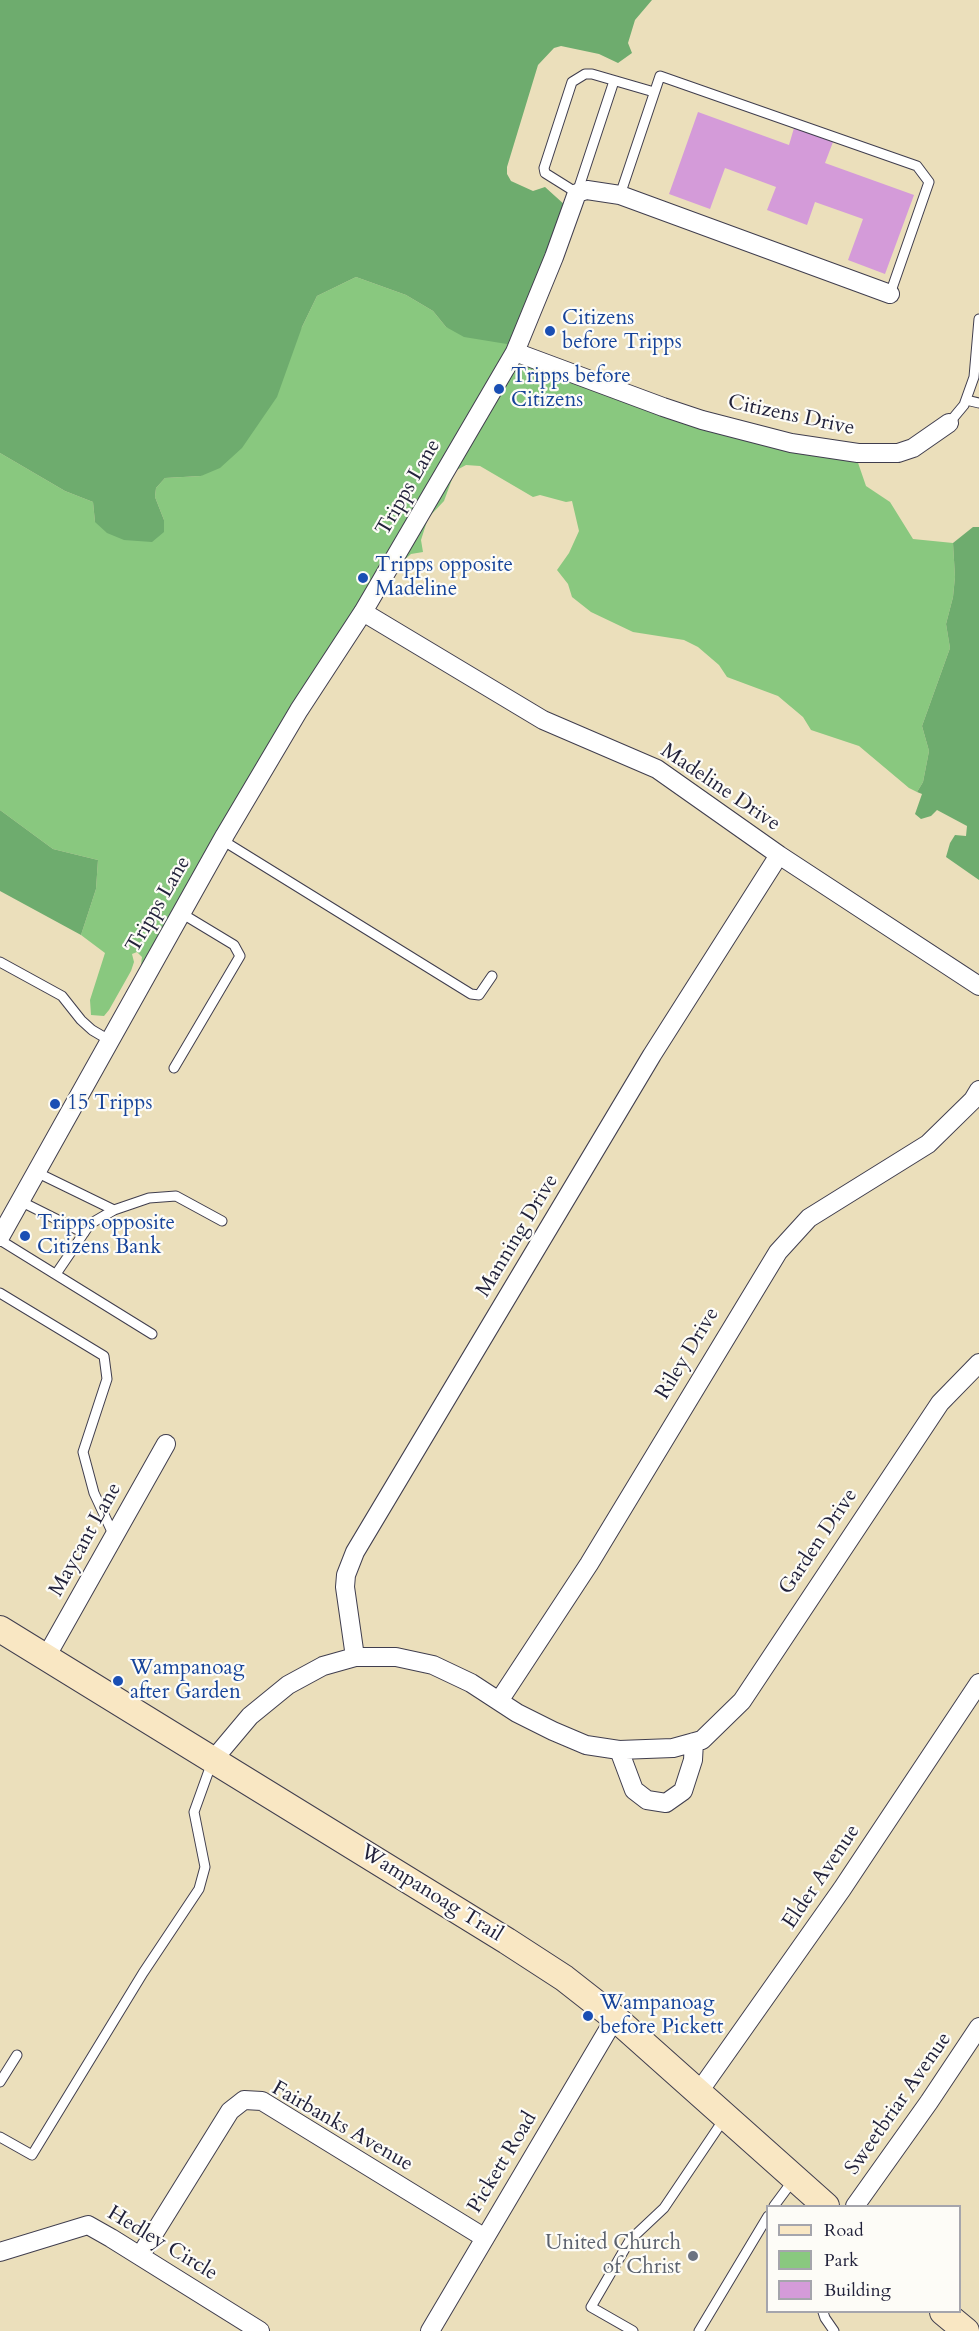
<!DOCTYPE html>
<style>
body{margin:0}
#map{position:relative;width:979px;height:2331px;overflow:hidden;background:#ebdfbb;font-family:Cardo,serif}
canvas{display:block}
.legend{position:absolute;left:766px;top:2205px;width:195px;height:108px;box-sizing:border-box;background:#fdfcf7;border:2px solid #a5a5ac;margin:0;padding:8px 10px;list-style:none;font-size:18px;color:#22223b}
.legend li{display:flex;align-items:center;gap:12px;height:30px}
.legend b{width:30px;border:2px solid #a5a5ac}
</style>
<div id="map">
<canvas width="979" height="2331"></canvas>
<ul class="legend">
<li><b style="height:8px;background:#f9e7c3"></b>Road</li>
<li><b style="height:16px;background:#89c87f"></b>Park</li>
<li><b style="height:16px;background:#d49bd9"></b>Building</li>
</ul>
</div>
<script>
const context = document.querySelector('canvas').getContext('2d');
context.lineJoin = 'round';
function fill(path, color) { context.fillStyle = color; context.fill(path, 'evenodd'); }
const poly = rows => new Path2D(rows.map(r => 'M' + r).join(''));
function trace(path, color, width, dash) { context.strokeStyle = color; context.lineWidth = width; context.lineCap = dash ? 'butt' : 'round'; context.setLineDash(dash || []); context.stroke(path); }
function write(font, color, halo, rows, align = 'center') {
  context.font = font + ' Cardo,serif'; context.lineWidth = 4.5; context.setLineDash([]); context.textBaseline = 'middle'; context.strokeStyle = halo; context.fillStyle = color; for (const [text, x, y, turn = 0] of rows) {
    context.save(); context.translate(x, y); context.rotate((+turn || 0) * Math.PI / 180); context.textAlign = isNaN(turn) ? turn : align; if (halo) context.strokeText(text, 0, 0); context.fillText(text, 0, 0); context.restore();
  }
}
const green = poly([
 [356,277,406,295,433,311,446,327,513,345,666,409,855,454,866,486,890,502,913,539,953,543,955,577,953,597,946,624,950,648,922,726,929,751,923,782,917,792,909,788,859,746,811,730,803,717,778,696,727,677,719,665,698,647,684,640,633,632,591,612,572,597,568,584,557,570,569,553,579,531,572,501,566,502,540,495,533,497,480,466,466,465,455,471,444,501,428,518,421,540,423,552,411,554,401,563,376,606,360,609,139,980,142,957,137,952,132,954,134,962,131,971,109,1010,104,1016,91,1015,90,1000,105,953,81,935,96,889,98,860,53,849,0,810,0,453,65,491,93,502,95,522,164,520,155,497,156,488,165,478,201,476,302,327,317,296]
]);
const forest = poly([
 [0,0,652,0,635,20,628,43,632,53,618,63,599,54,561,46,554,48,538,65,507,167,507,174,511,181,533,191,545,187,566,206,513,345,464,337,446,327,433,311,406,295,356,277,317,296,302,327,277,397,242,448,220,468,201,476,165,478,156,488,155,497,164,520,164,532,152,542,124,540,107,533,95,522,93,502,65,491,0,453],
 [973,527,979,527,979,880,946,857,950,843,955,835,966,836,967,826,937,810,931,816,921,819,915,814,922,794,917,792,923,782,929,751,922,726,950,648,946,624,953,597,955,577,953,543],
 [0,810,53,849,98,860,96,889,81,935,0,891]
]);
const building = poly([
 [698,112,789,145,794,128,833,142,825,163,914,195,885,274,848,260,863,219,815,202,807,225,767,210,776,187,725,168,710,209,669,194]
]);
const lane = poly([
 [614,81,577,193,545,173,544,168,572,82,585,74,592,74,654,92],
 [620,195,660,76,917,166,929,182,890,294],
 [966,400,979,403],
 [949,423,964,405,974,377,979,319],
 [222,840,471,994,479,995,492,976],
 [0,962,62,996,81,1020,92,1030,109,1040],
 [174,1068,240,956,234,945,181,913],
 [36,1172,114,1210],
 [20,1201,84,1233],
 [0,1240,152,1334],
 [56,1274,90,1224,114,1210,149,1198,176,1196,222,1221],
 [0,1293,104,1356,107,1379,83,1452,94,1493,114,1536],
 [0,2082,17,2055],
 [0,2137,32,2155,143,1973,199,1889,205,1867,194,1812,212,1762],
 [774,2206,794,2179],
 [823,2312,825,2318,834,2331],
 [633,2331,591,2307,630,2240,664,2208,724,2119],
 [699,2331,768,2216]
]);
const street = poly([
 [515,352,663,407,702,420,791,443,858,453,898,453,913,448,949,423],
 [363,612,543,720,657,769,779,855,979,986],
 [0,1237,225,835,299,710,363,612,515,352,554,257,577,193,587,190,620,195,890,294],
 [46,1657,166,1444],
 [355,1657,345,1587,346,1575,355,1552,652,1055,779,855],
 [499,1701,589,1564,778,1252,809,1218,928,1144,973,1100,979,1090],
 [619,1750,673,1748,702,1740,742,1701,940,1403,979,1363],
 [213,1760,250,1716,288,1685,323,1666,355,1657,396,1657,433,1665,471,1683,517,1713,553,1731,586,1745,619,1750,634,1790,647,1800,666,1803,683,1791,693,1760,694,1742],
 [698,2093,842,1889,979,1683],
 [855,2206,929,2102,979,2027],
 [0,2252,88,2225,111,2238,260,2331],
 [140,2256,230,2111,244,2100,262,2101,485,2238],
 [430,2331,615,2018]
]);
const secondary = poly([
 [0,1629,507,1941,564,1978,615,2018,826,2206],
 [943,2312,966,2331]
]);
const markers = [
 [550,331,6,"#1a4fb4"],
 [499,389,6,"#1a4fb4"],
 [363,578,6,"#1a4fb4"],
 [55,1104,6,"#1a4fb4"],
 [25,1236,6,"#1a4fb4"],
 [118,1681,6,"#1a4fb4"],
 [588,2016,6,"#1a4fb4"],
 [693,2256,6,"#6b7280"]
];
const transitNames = [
 ["Citizens",562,319],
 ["before Tripps",562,343],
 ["Tripps before",511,377],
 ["Citizens",511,401],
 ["Tripps opposite",375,566],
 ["Madeline",375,590],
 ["15 Tripps",67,1104],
 ["Tripps opposite",37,1224],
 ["Citizens Bank",37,1248],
 ["Wampanoag",130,1669],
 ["after Garden",130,1693],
 ["Wampanoag",600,2004],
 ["before Pickett",600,2028]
];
const streetNames = [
 ["Citizens Drive",791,416,12],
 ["Tripps Lane",409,488,-60],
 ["Madeline Drive",720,788,34],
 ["Tripps Lane",159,905,-60],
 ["Manning Drive",518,1236,-59],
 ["Riley Drive",688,1354,-59],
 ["Maycant Lane",86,1540,-61],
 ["Garden Drive",819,1542,-56],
 ["Elder Avenue",822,1877,-56],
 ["Wampanoag Trail",431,1894,32],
 ["Sweetbriar Avenue",899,2104,-55],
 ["Fairbanks Avenue",342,2127,30],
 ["Pickett Road",503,2163,-59],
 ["Hedley Circle",162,2244,31]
];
const worshipNames = [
 ["United Church",681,2244],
 ["of Christ",681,2268]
];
fill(green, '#89c87f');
fill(forest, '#6eac6e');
fill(building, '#d49bd9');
trace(lane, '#403e4e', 11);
trace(street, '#403e4e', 20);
trace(secondary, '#403e4e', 28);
trace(lane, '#fff', 9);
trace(street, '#fff', 18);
trace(secondary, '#f9e7c3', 26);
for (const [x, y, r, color] of markers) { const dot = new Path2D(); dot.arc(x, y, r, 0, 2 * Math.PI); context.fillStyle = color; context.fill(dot); trace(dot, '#fdfcf7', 2); }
write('21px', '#164399', '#fdfcf7', transitNames, 'left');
write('21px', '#22223b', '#fdfcf7', streetNames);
write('21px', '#5b616d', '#fdfcf7', worshipNames, 'right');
</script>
